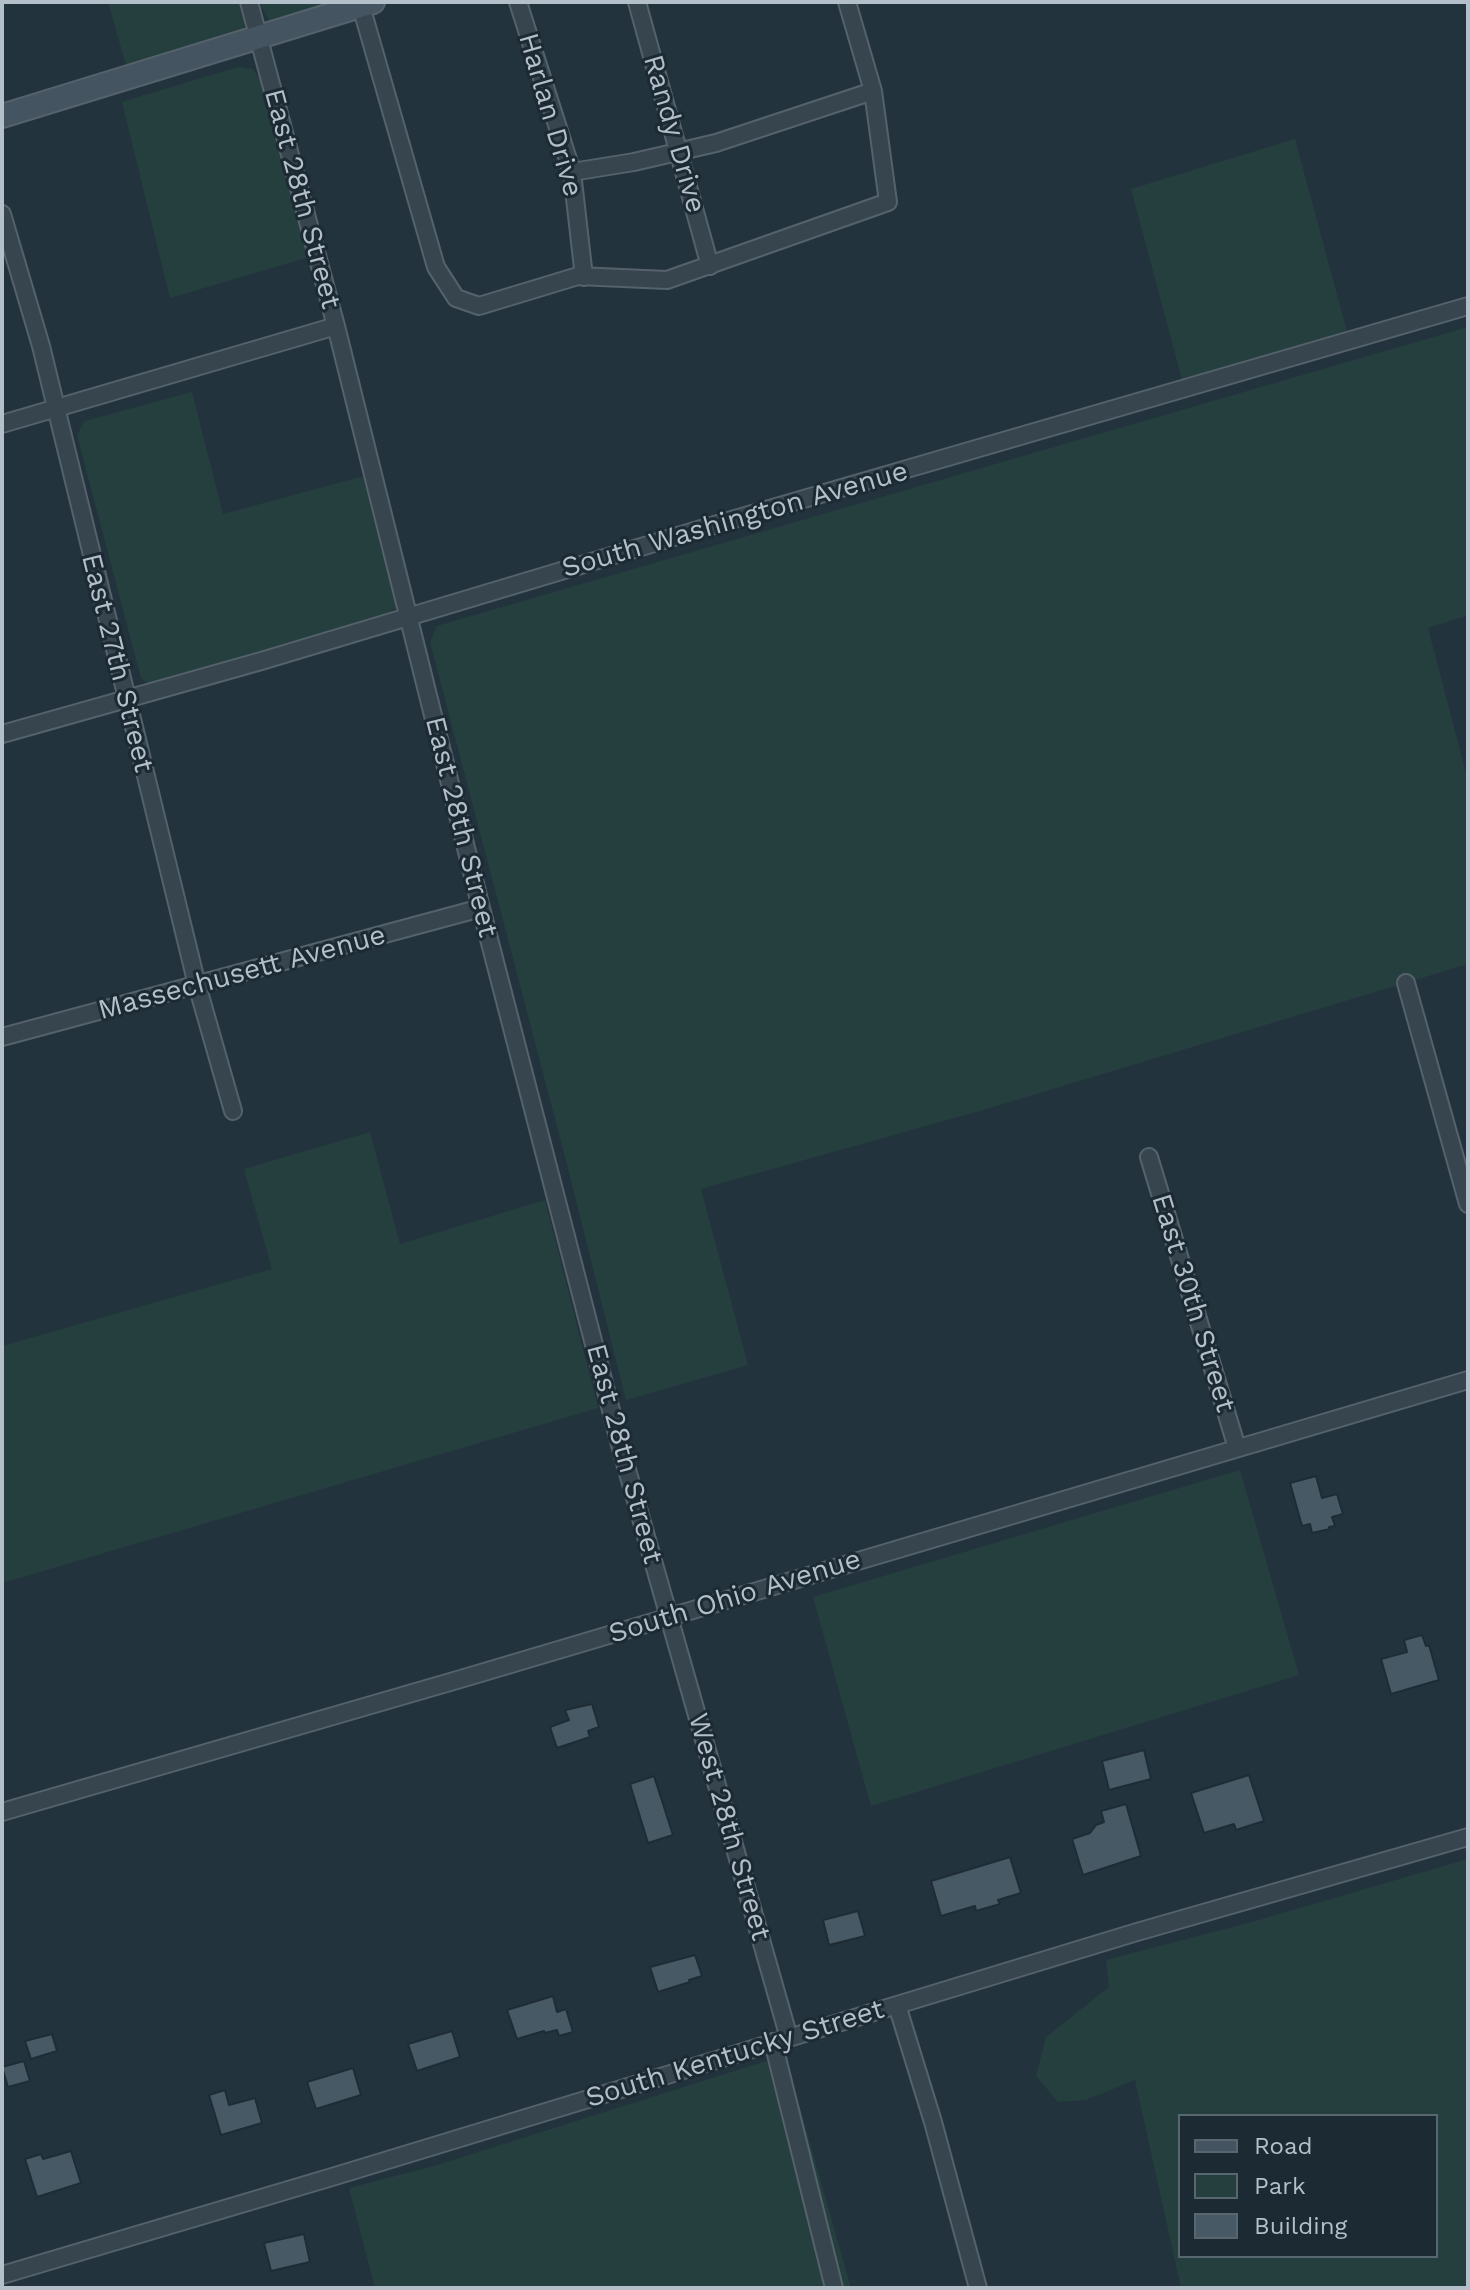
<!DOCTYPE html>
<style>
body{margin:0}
#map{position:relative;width:1470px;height:2290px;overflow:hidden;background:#23333e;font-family:"Work Sans",sans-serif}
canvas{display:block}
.frame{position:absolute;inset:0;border:4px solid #b3bfc9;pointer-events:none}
.legend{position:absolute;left:1178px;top:2114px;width:260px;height:144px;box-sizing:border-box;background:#1c2a33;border:2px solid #58666f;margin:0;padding:10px 14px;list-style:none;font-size:24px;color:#b3bfc9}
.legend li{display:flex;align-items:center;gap:16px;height:40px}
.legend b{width:40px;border:2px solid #58666f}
</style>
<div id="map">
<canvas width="1470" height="2290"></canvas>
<div class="frame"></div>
<ul class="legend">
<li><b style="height:10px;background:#455461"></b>Road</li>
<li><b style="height:22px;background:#253f3e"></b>Park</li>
<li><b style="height:22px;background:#475964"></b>Building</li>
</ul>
</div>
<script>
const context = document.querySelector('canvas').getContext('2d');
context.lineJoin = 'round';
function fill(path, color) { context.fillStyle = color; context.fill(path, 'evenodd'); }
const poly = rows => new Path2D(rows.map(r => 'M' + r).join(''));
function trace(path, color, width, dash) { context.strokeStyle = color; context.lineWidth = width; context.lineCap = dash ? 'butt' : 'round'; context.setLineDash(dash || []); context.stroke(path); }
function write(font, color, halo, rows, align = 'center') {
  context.font = font + ' "Work Sans",sans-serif'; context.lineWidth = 6; context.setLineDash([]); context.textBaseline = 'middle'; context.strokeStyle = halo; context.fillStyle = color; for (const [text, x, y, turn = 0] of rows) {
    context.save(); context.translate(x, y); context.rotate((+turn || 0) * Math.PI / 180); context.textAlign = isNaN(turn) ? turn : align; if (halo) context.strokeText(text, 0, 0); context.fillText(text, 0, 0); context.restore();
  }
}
const green = poly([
 [108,2,239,2,245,24,236,40,128,72],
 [259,2,356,2,286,23,270,22],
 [238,67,253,69,261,82,309,257,170,298,122,102],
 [1295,139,1349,339,1184,387,1131,189],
 [1468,327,1468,615,1428,628,1468,781,1468,964,983,1110,701,1189,748,1365,626,1400,563,1149,430,642,437,626],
 [192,392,223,514,364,476,397,606,387,617,153,687,141,678,77,435,85,421],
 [370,1132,400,1244,545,1200,598,1408,2,1583,2,1346,272,1269,244,1169],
 [1240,1470,1299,1675,871,1806,813,1597],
 [1468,1859,1468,2288,1181,2288,1135,2080,1086,2100,1058,2102,1036,2076,1046,2037,1109,1987,1106,1960,1252,1922],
 [1180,2116,1436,2116,1436,2256,1180,2256],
 [785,2055,851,2288,375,2288,349,2188,434,2166]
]);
const building = poly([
 [1316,1476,1322,1498,1337,1494,1343,1514,1332,1517,1335,1526,1329,1527,1330,1529,1312,1533,1310,1524,1302,1526,1290,1483,1316,1476],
 [1422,1635,1426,1646,1429,1645,1439,1680,1391,1694,1381,1659,1407,1652,1404,1640,1422,1635],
 [592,1704,599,1727,588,1731,590,1737,557,1748,550,1727,569,1720,565,1710,592,1704],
 [1144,1750,1151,1779,1109,1790,1102,1761,1144,1750],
 [1249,1775,1264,1821,1236,1830,1234,1824,1204,1833,1191,1793,1249,1775],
 [654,1776,673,1835,648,1843,630,1784,654,1776],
 [1126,1804,1141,1856,1083,1875,1072,1839,1090,1833,1096,1825,1104,1822,1101,1811,1126,1804],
 [1010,1857,1021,1893,998,1900,1000,1904,976,1911,975,1906,941,1916,931,1881,1010,1857],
 [858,1911,865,1936,829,1945,823,1920,858,1911],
 [695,1955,702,1976,689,1980,690,1982,658,1992,650,1967,695,1955],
 [553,1996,557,2012,566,2009,573,2032,559,2036,557,2030,545,2033,544,2031,517,2039,507,2010,553,1996],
 [452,2031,460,2057,417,2071,408,2044,452,2031],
 [52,2034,57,2051,31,2059,25,2041,52,2034],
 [24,2061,30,2081,8,2087,2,2067,24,2061],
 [353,2068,361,2095,316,2109,307,2082,353,2068],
 [225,2090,229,2105,255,2098,262,2123,221,2135,209,2095,225,2090],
 [71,2151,81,2183,37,2197,25,2159,41,2154,43,2159,71,2151],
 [304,2234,310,2262,271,2271,264,2243,304,2234]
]);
const street = poly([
 [249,2,336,326,481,908,620,1445,789,2038],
 [518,2,572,172,584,277],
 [637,2,710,266],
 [361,6,436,267,456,298,479,306,578,276,667,280,888,202,873,91,847,2],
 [572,172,634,162,716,143,873,91],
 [2,214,41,346,197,985,233,1111],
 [2,424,336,326],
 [2,734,261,661,721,523,1468,306],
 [1406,983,1468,1204],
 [2,1037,481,908],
 [1149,1157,1237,1448],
 [2,1812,464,1678,1468,1380],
 [897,2005,933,2122,978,2288],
 [773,2042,834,2288],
 [2,2275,332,2177,1137,1932,1468,1837]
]);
const secondary = poly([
 [2,116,373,2]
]);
const streetNames = [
 ["Harlan Drive",550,115,74],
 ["Randy Drive",674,134,74],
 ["East 28th Street",302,199,75],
 ["South Washington Avenue",735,520,-16],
 ["East 27th Street",117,663,76],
 ["East 28th Street",461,827,76],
 ["Massechusett Avenue",242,973,-15],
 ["East 30th Street",1193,1303,73],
 ["East 28th Street",624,1454,75],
 ["South Ohio Avenue",735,1597,-17],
 ["West 28th Street",729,1827,74],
 ["South Kentucky Street",735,2054,-17]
];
fill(green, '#253f3e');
fill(building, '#475964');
trace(building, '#1e2c35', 2);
trace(street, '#55626c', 20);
trace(secondary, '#55626c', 26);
trace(street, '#37454e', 16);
trace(secondary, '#455461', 22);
write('28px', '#b3bfc9', '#1c2a33', streetNames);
</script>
